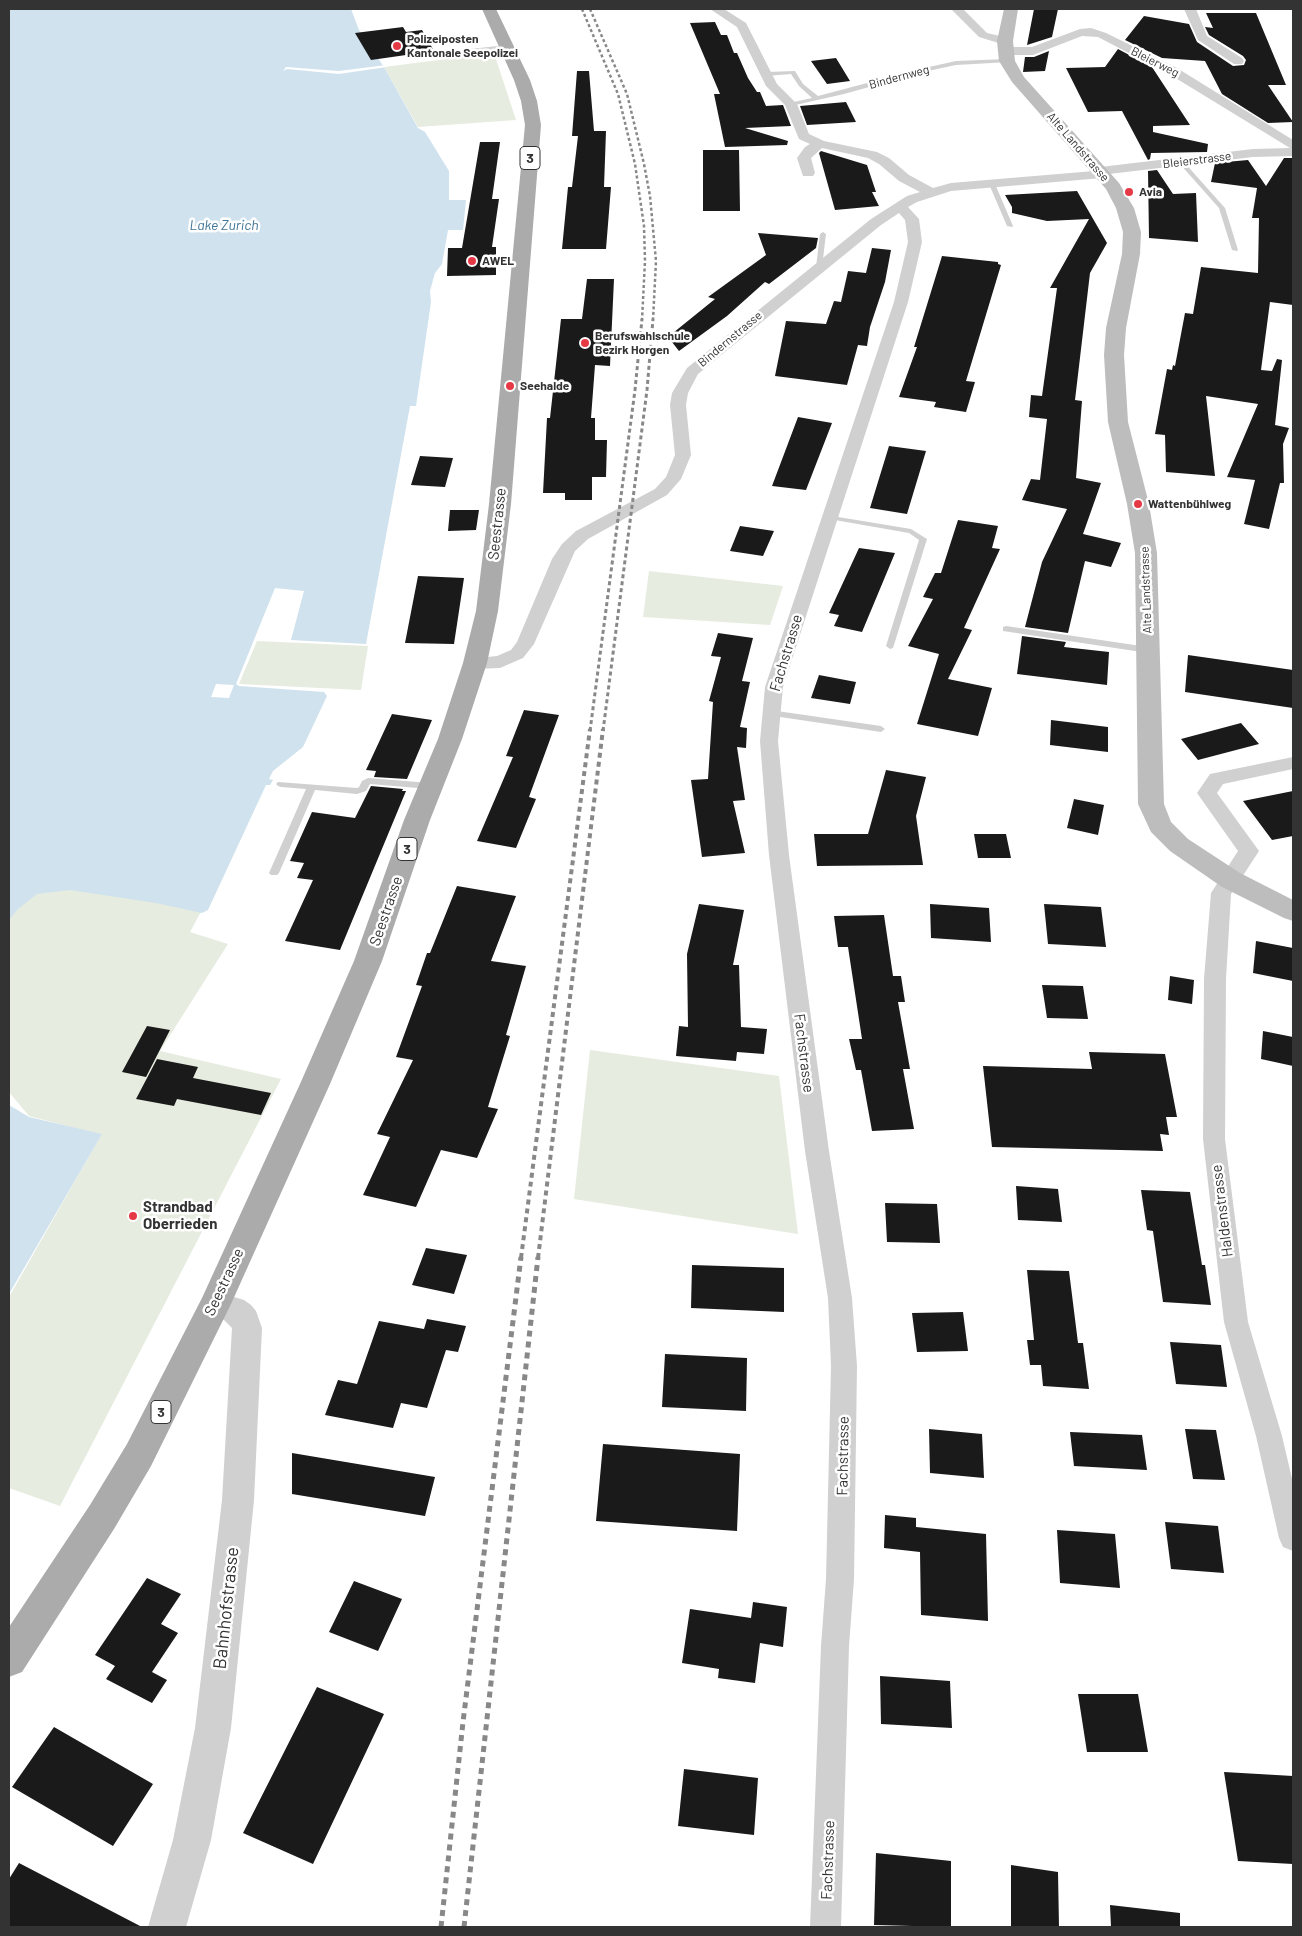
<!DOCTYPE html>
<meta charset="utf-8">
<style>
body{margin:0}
#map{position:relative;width:1302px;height:1936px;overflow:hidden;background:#fff;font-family:Barlow,sans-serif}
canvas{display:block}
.frame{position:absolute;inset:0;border:10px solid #333;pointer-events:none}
</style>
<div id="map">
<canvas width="1302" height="1936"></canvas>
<div class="frame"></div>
</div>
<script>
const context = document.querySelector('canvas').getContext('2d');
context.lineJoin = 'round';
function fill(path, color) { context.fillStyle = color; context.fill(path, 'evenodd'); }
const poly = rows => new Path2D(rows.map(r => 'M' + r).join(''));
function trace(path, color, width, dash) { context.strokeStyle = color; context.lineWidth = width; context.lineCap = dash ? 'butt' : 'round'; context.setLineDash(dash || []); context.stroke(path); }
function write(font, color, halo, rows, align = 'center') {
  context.font = font + ' Barlow,sans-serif'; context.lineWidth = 5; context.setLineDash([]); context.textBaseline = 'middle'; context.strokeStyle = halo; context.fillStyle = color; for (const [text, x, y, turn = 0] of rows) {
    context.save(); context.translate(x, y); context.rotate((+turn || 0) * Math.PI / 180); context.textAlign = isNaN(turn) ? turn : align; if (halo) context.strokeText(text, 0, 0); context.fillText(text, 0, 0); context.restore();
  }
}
const green = poly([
 [494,53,516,120,418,127,384,67],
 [649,571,783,586,770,625,643,617],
 [257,641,368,646,361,690,239,684],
 [35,884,203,908,190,932,228,944,160,1051,281,1079,60,1506,9,1488,9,1297,101,1135,29,1116,9,1092,9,913],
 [590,1050,779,1076,798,1234,574,1199]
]);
const water = poly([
 [9,9,351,9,359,30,384,67,418,128,425,132,449,171,449,200,466,200,463,230,448,230,442,264,435,273,430,291,431,302,416,406,410,406,366,644,291,640,304,591,275,588,236,684,239,686,324,692,327,696,303,747,273,771,269,779,273,780,270,785,266,785,208,910,202,913,156,903,70,890,37,894,18,909,9,920],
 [9,1105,29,1117,102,1134,9,1294]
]);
const pier = poly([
 [386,65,387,67,339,74,287,69,283,71,286,67,339,71],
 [216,684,234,685,229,698,211,697]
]);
const building = poly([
 [1034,9,1058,9,1052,37,1027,45],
 [1206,13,1256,13,1286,85,1268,85,1293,122,1268,123,1222,94,1205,61,1162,58,1125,40,1144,16,1189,24,1197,42,1233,66,1244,65,1246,60,1243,56,1209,35,1205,27,1213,28],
 [715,22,721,35,727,35,734,53,737,53,748,78,757,92,760,92,766,106,783,105,791,126,745,128,788,141,787,145,725,147,714,94,720,94,690,23],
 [403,27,406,32,422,30,434,51,371,60,355,33],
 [1118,49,1152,67,1190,125,1153,126,1153,132,1208,144,1207,152,1151,153,1150,159,1148,160,1122,111,1088,112,1066,68,1105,67],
 [1049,51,1045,71,1023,72,1025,57,1034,57],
 [836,58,850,81,827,84,811,61],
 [577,71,589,71,594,131,606,131,604,187,611,187,606,249,562,249,568,187,572,187,578,136,572,136],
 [846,102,856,122,807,125,800,106],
 [480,142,500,142,492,199,499,199,492,247,496,247,496,275,447,276,448,248,462,248],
 [703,150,739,150,740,211,703,211],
 [821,151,867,165,876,192,872,192,879,206,835,210,819,153],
 [1284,158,1293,158,1293,305,1270,302,1261,370,1272,371,1277,359,1282,360,1275,425,1289,428,1283,444,1284,483,1280,483,1269,529,1244,524,1255,480,1227,477,1258,404,1206,396,1215,476,1166,472,1165,435,1155,434,1167,369,1172,370,1173,365,1175,366,1185,313,1193,314,1201,267,1258,273,1259,218,1252,218,1257,188,1211,182,1215,163,1248,160,1266,186],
 [1157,170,1173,194,1196,193,1198,242,1149,238,1148,171],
 [1077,191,1107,243,1090,273,1075,400,1082,401,1076,478,1101,483,1083,534,1121,543,1111,567,1085,561,1068,633,1025,627,1042,562,1067,509,1022,500,1031,479,1040,480,1047,419,1029,417,1031,395,1042,396,1057,288,1050,288,1089,219,1047,221,1012,213,1012,207,1005,195],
 [758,233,818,238,816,248,769,284,765,282,727,316,679,351,668,337,715,299,708,297,766,255],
 [872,248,891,250,885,282,870,327,867,346,858,345,847,385,775,376,786,321,826,324,834,301,841,302,848,271,866,273],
 [942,256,998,262,998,264,1001,265,966,381,975,382,966,412,934,407,936,402,899,397,917,347,914,347],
 [587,279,614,279,610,366,595,365,591,418,595,418,595,440,607,440,606,477,592,477,592,500,565,500,565,493,543,493,547,418,550,418,561,319,582,319],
 [798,417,832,423,806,490,772,486],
 [889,446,926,451,907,514,870,508],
 [420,456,453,458,445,487,411,485],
 [450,510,479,510,476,530,448,531],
 [958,520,998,526,992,548,1000,549,964,628,972,630,948,679,992,688,978,736,917,724,939,654,908,646,933,599,923,597,935,573,941,573],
 [740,526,774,531,763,556,730,551],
 [859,548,895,553,862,632,834,626,839,615,829,613],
 [418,576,464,578,454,644,405,643],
 [718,633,753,638,742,681,750,682,740,727,747,728,746,748,737,747,745,800,733,801,745,853,702,857,691,780,708,779,713,702,709,701,721,657,711,656],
 [1022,636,1066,642,1064,647,1109,652,1107,685,1017,674],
 [1188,655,1293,670,1293,708,1185,692],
 [819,675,856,682,850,704,811,698],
 [524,710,559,715,529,797,536,799,516,848,477,841,513,757,506,756],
 [392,714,432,720,407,779,374,777,376,771,366,770],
 [1051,720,1108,727,1108,752,1050,745],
 [1241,723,1259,744,1198,760,1181,739],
 [886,770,926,777,916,816,923,865,817,866,814,834,868,834],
 [371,786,403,789,402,791,406,791,340,950,285,941,313,880,297,878,304,863,290,861,312,812,355,818],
 [1293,791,1293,836,1272,840,1243,801],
 [1074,799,1104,805,1098,835,1067,828],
 [974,834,1006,834,1011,858,978,858],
 [457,886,516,896,491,961,526,966,506,1035,510,1036,488,1107,498,1109,477,1158,441,1150,416,1207,363,1195,390,1137,377,1134,413,1060,396,1057,422,986,416,985,427,953,430,953],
 [699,904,744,910,733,965,739,965,741,1027,767,1029,764,1054,737,1052,736,1061,676,1056,679,1026,688,1027,687,954],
 [930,904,989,908,991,942,931,938],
 [1044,904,1101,907,1106,947,1048,944],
 [884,915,893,976,901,976,905,1002,898,1002,910,1069,903,1069,914,1129,872,1131,861,1070,856,1070,849,1039,862,1039,848,947,838,947,834,916],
 [1256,941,1293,948,1293,981,1253,973],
 [1170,976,1194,980,1192,1004,1168,1000],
 [1042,985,1083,986,1088,1019,1047,1018],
 [147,1026,170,1030,146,1077,122,1072],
 [1263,1031,1293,1037,1293,1066,1261,1059],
 [1089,1052,1165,1054,1177,1117,1166,1117,1169,1135,1160,1134,1163,1151,992,1147,983,1066,1092,1069],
 [157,1059,198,1067,193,1078,271,1093,261,1115,177,1099,174,1106,136,1099],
 [1016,1186,1058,1189,1062,1222,1018,1220],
 [1141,1190,1190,1192,1202,1265,1205,1265,1211,1305,1163,1302,1153,1231,1147,1230],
 [885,1203,937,1204,940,1243,887,1242],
 [426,1248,467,1255,454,1294,412,1285],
 [692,1265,784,1268,784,1312,691,1308],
 [1027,1270,1069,1271,1078,1343,1083,1343,1089,1389,1043,1386,1041,1365,1030,1365,1027,1340,1034,1340],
 [963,1312,968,1351,917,1352,912,1313],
 [427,1319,466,1326,458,1352,446,1350,427,1408,401,1403,393,1428,325,1415,338,1380,357,1384,379,1321,424,1329],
 [1170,1342,1221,1345,1227,1387,1176,1384],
 [665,1354,747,1358,746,1411,662,1407],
 [929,1429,982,1434,984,1478,930,1473],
 [1185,1429,1216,1430,1225,1480,1193,1479],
 [1070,1432,1142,1435,1147,1470,1074,1466],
 [603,1444,740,1454,737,1531,596,1521],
 [292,1453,435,1477,425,1516,292,1494],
 [885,1515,916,1518,916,1527,986,1534,988,1621,921,1615,920,1552,884,1548],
 [1165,1522,1218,1526,1224,1573,1171,1569],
 [1057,1530,1115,1534,1120,1588,1060,1583],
 [147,1578,181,1594,161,1624,178,1633,152,1672,167,1680,152,1703,106,1679,115,1666,95,1655],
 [354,1581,402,1599,378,1651,329,1632],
 [753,1602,787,1607,783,1647,760,1643,755,1683,718,1678,719,1669,682,1663,690,1609,751,1618],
 [880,1676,950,1681,952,1728,881,1724],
 [317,1687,384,1714,313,1864,243,1833],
 [1078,1694,1138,1694,1148,1752,1087,1752],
 [54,1727,153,1784,113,1846,12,1787],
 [684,1769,758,1778,754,1835,678,1826],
 [1224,1772,1293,1776,1293,1864,1238,1861],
 [876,1853,951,1861,951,1927,874,1925],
 [19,1863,142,1927,9,1927,9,1879],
 [1011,1865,1058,1872,1059,1927,1011,1927],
 [1110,1905,1180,1913,1180,1927,1111,1927]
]);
const service = poly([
 [507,45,509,46,509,48,451,55,448,53,451,51,507,45],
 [1007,59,1010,61,1009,62,956,65,923,72,844,94,791,106,788,104,789,103,812,98,799,86,791,74,766,76,763,74,766,72,795,71,803,84,818,96,920,69,956,61,1007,59],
 [1179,161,1183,161,1225,208,1238,250,1237,251,1232,250,1219,208,1179,163,1179,161],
 [990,183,995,184,1013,226,1012,227,1007,226,989,184,990,183],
 [823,232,826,234,822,267,819,269,816,267,820,234,823,232],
 [826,515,911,529,927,539,893,648,890,649,886,646,919,540,909,533,829,519,825,517,826,515],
 [1006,626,1148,647,1152,650,1148,653,1003,631,1003,627,1006,626],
 [770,710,881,726,885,729,881,732,767,715,766,713,770,710],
 [368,778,430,783,435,786,430,789,370,784,366,791,357,794,315,790,279,873,277,875,271,875,269,873,306,789,281,787,278,786,276,784,278,782,357,788,359,787,362,781,368,778]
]);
const minor = poly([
 [710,9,724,9,746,23,777,84,797,104,809,134,824,141,877,152,889,158,909,175,933,188,951,183,1094,171,1100,167,1253,149,1290,148,1169,74,1098,37,1082,36,1033,55,1005,55,999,51,1005,47,1032,47,1080,29,1091,28,1106,33,1177,68,1293,140,1293,156,1253,157,1109,174,1102,178,951,191,917,202,908,207,919,219,922,242,908,302,783,687,778,741,789,855,829,1151,852,1298,857,1366,854,1579,849,1646,841,1927,810,1927,821,1646,826,1579,831,1366,828,1298,805,1151,769,855,760,741,765,687,894,302,908,242,905,220,899,213,881,225,698,374,688,393,686,405,691,455,681,479,667,495,588,539,575,551,534,644,523,658,500,668,475,669,469,667,466,663,469,659,497,656,511,650,517,642,552,559,562,544,576,531,655,489,666,477,675,455,670,405,672,393,687,368,871,219,907,196,920,192,899,181,879,164,868,158,822,148,811,158,815,173,813,176,803,176,797,158,805,147,810,144,799,139,785,105,766,86,737,27,710,9],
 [951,9,963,9,987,33,1009,38,1011,41,1005,45,979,37,951,9],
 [1184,9,1196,9,1207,36,1242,58,1244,61,1242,64,1234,64,1198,40,1184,9],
 [1293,757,1293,769,1223,784,1217,793,1259,851,1231,894,1226,979,1225,1139,1248,1322,1282,1436,1293,1483,1293,1551,1283,1547,1279,1538,1256,1436,1224,1322,1203,1139,1204,979,1211,893,1238,851,1197,793,1210,774,1293,757]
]);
const tertiary = poly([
 [215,1291,244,1300,251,1305,256,1311,262,1328,254,1500,231,1728,211,1840,186,1927,148,1927,173,1840,195,1728,222,1500,232,1328,224,1320,204,1313,200,1304,204,1295,215,1291]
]);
const secondary = poly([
 [1004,9,1018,9,1013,41,1015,61,1024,77,1119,183,1134,208,1141,232,1140,254,1126,328,1124,355,1128,422,1149,504,1157,553,1164,804,1171,822,1188,839,1240,873,1293,900,1293,921,1284,918,1222,887,1170,851,1151,832,1138,804,1135,553,1127,504,1108,422,1104,355,1106,328,1122,254,1123,232,1116,208,1106,189,1012,82,999,61,997,41,1004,9]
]);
const primary = poly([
 [482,9,496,9,530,80,537,101,541,125,511,504,498,611,487,663,462,739,430,820,382,961,330,1084,231,1304,151,1466,114,1529,22,1672,9,1677,9,1627,90,1505,127,1444,202,1298,300,1084,354,961,404,820,438,739,463,663,476,611,489,504,525,125,521,101,514,80,482,9]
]);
const railFar3 = poly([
 [582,9,618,94,635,164,644,226,645,261,642,320],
 [590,9,627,94,644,164,650,196,656,261,653,320]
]);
const railFar2 = poly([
 [590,731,635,390,642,319],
 [603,731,647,390,653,319]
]);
const railFar1 = poly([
 [521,1258,590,729],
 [538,1258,603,729]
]);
const rail = poly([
 [441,1927,463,1722,521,1257],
 [464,1927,538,1257]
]);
const markers = [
 [397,46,5,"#e63946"],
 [1129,192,5,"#e63946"],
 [472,261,5,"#e63946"],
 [585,343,5,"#e63946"],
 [510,386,5,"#e63946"],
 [1138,504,5,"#e63946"],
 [133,1216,5,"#e63946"]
];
const farPoinames = [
 ["Polizeiposten",407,39],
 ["Kantonale Seepolizei",407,53],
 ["Avia",1139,192],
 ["AWEL",482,261],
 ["Berufswahlschule",595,336],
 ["Bezirk Horgen",595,350],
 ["Seehalde",520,386],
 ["Wattenbühlweg",1148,504]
];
const farStreetnames = [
 ["Bleierweg",1155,62,27],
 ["Bindernweg",899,77,-15],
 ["Alte Landstrasse",1078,147,49],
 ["Bleierstrasse",1197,160,-7],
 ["Bindernstrasse",730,339,-40],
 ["Alte Landstrasse",1146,590,-92]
];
const shields = [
 [530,158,20],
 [407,849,20],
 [161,1412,20]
];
const shieldNames = [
 ["3",530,158],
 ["3",407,849],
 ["3",161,1412]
];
const farWaternames = [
 ["Lake Zurich",224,225]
];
const streetNames = [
 ["Seestrasse",497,524,-84],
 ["Fachstrasse",786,653,-73],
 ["Seestrasse",386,911,-71],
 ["Fachstrasse",804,1053,83],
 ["Haldenstrasse",1222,1211,-97],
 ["Seestrasse",224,1282,-65],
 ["Fachstrasse",843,1456,-89],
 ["Fachstrasse",828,1860,-88]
];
const poiNames = [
 ["Strandbad",143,1207],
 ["Oberrieden",143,1224]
];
const nearStreetnames = [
 ["Bahnhofstrasse",226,1608,-84]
];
fill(green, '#e6ecdf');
fill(water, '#cfe2ee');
fill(pier, '#fff');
fill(building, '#1a1a1a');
fill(service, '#d0d0d0');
fill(minor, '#d0d0d0');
fill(tertiary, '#d0d0d0');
fill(secondary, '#bdbdbd');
fill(primary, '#ababab');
trace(railFar3, '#888', 2.5, [3, 2.5]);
trace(railFar2, '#888', 3, [4, 3]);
trace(railFar1, '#888', 4, [5, 4]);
trace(rail, '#888', 5, [6, 5]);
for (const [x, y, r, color] of markers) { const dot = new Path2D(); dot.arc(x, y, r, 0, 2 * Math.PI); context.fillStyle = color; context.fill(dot); trace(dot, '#fff', 2); }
write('bold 12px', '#333', '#fff', farPoinames, 'left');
write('12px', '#333', '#fff', farStreetnames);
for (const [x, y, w] of shields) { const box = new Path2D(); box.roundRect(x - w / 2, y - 11.5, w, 23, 4); context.fillStyle = '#fff'; context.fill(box); trace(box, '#333', 1); }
write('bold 14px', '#333', null, shieldNames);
write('italic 14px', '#3f7597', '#fff', farWaternames);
write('15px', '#333', '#fff', streetNames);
write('bold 15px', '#333', '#fff', poiNames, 'left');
write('18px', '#333', '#fff', nearStreetnames);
</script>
